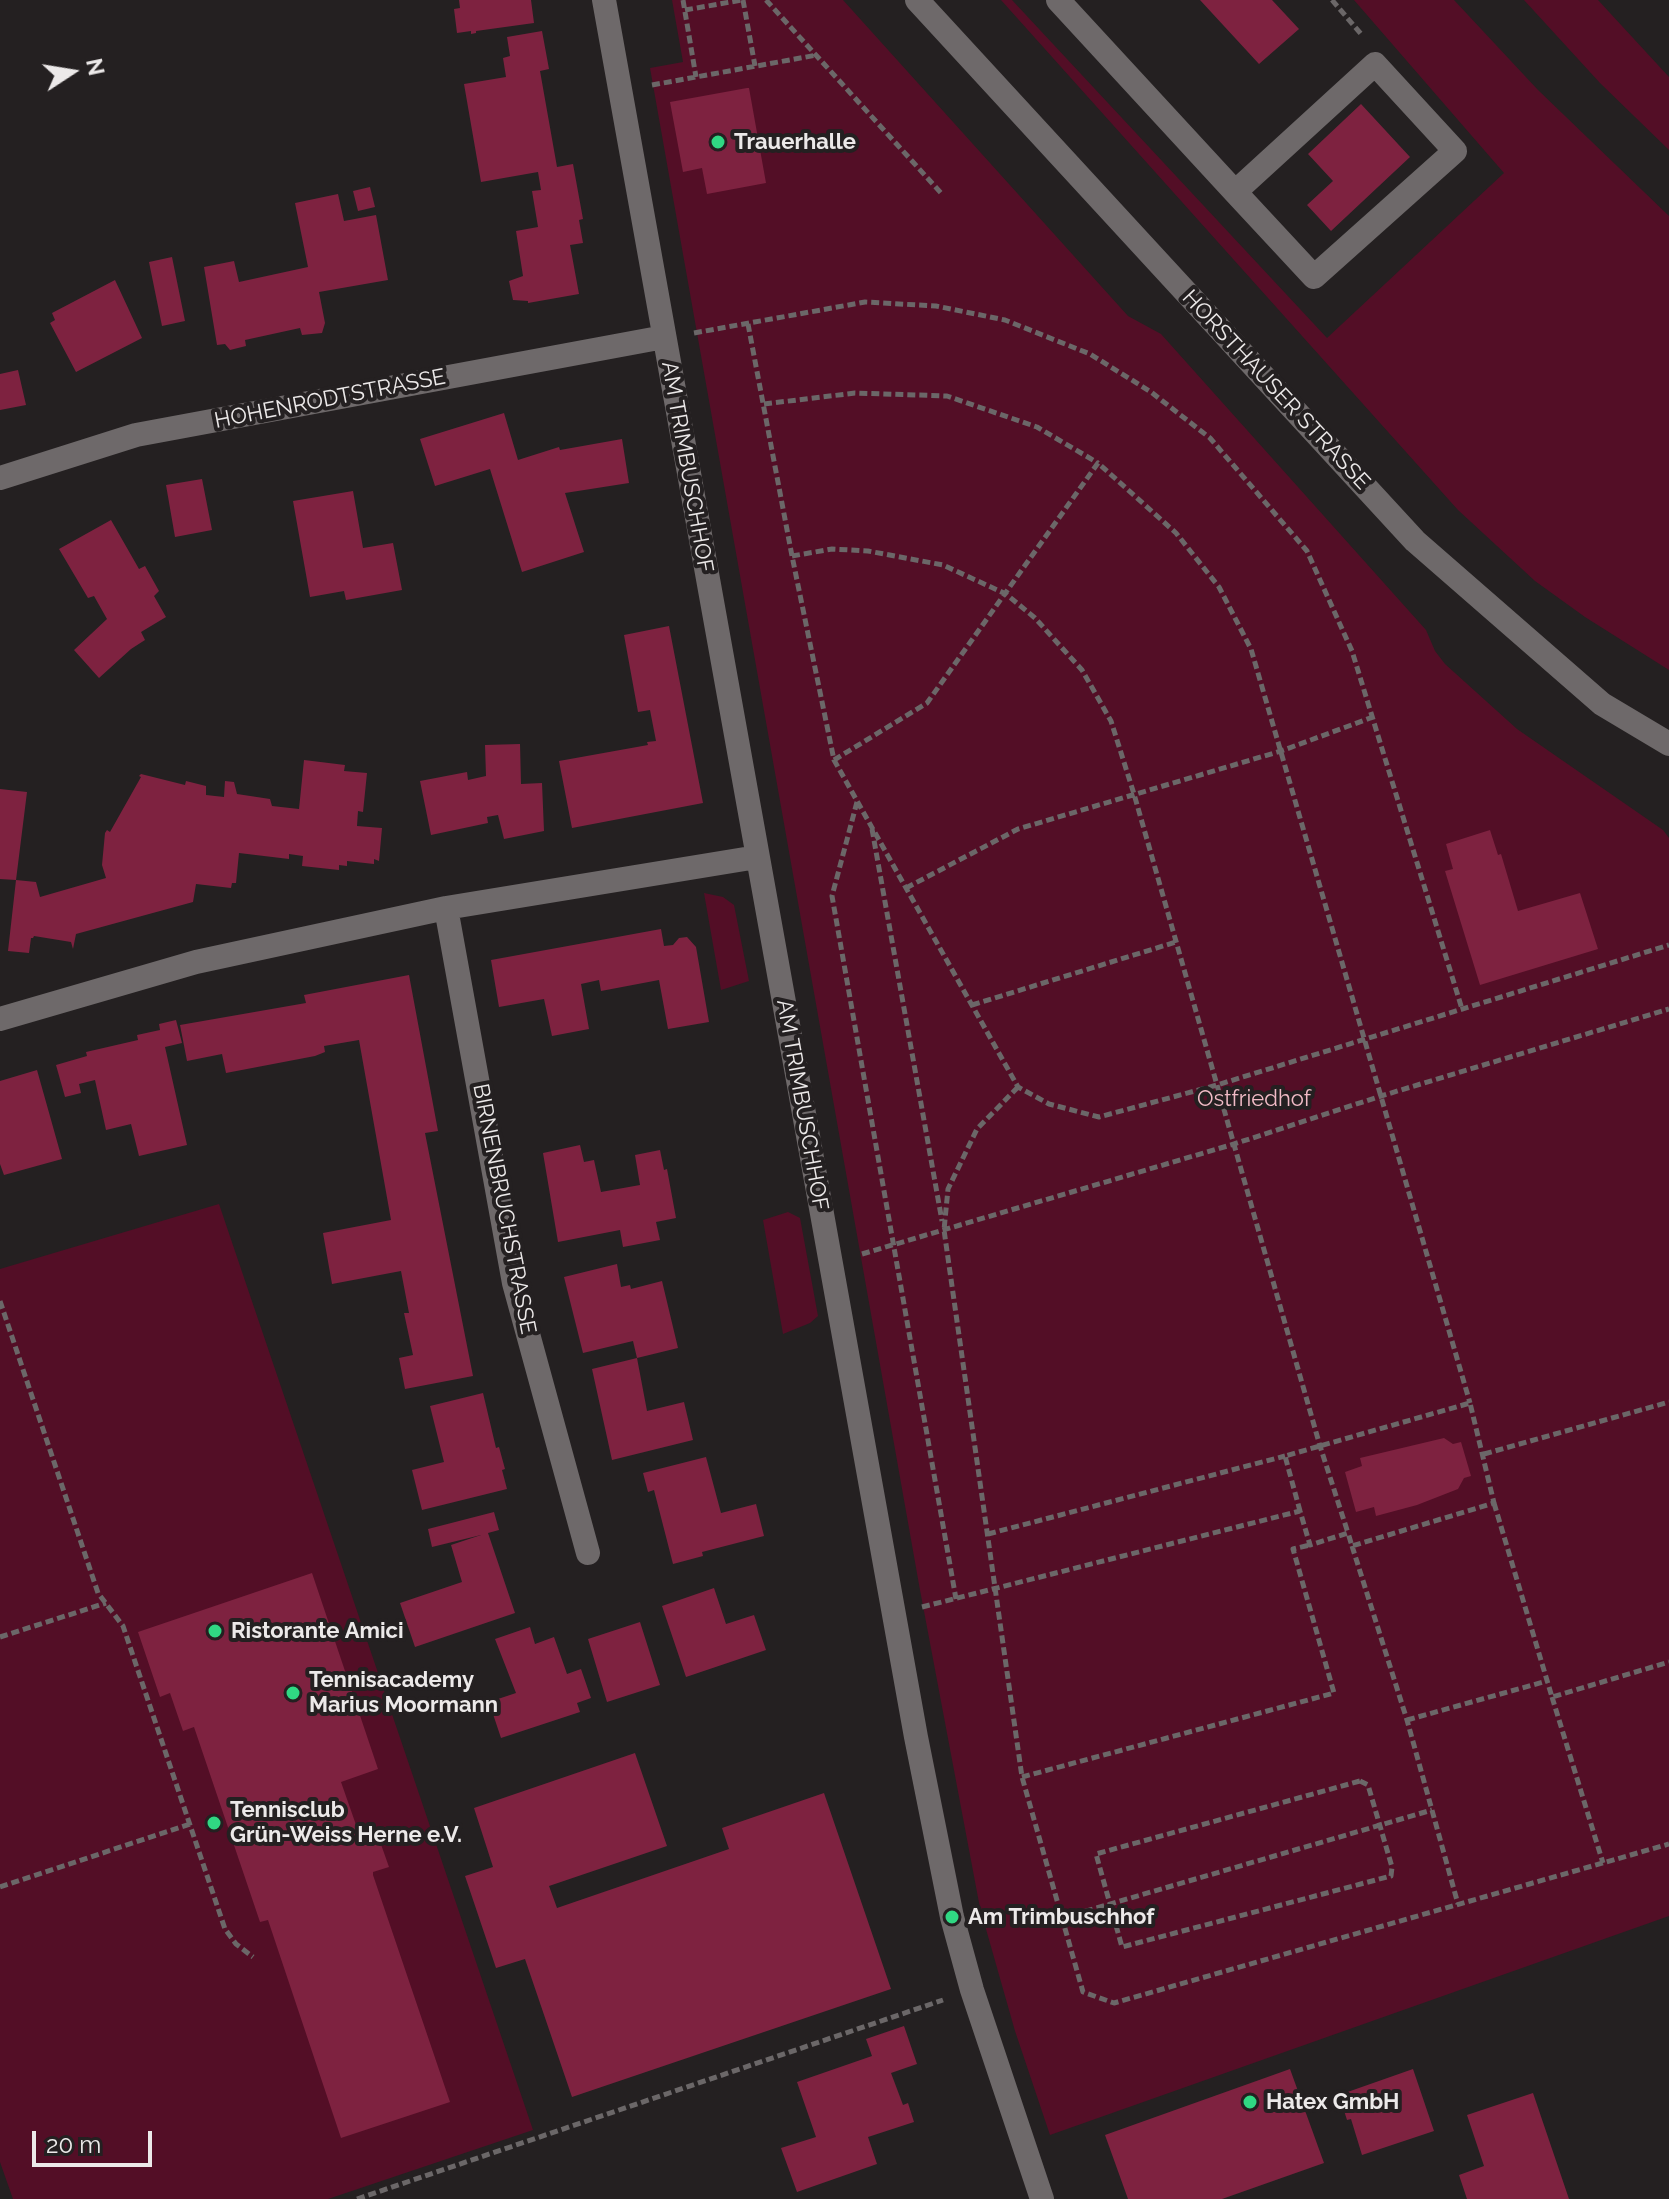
<!DOCTYPE html>
<meta charset="utf-8">
<style>
body{margin:0}
#map{position:relative;width:1669px;height:2199px;overflow:hidden;background:#242021;font-family:Raleway,sans-serif}
canvas{display:block}
.north{position:absolute;left:32px;top:32px;width:80px;height:80px;-webkit-text-stroke:6px #242021;paint-order:stroke;rotate:78deg;font-size:22px;font-weight:700;line-height:32px;text-align:center;color:#ece9e9}
.north::after{content:'';display:block;margin:auto;width:28px;height:36px;background:#ece9e9;clip-path:polygon(50% 0,100% 100%,50% 72%,0 100%)}
.scale{position:absolute;left:32px;top:2131px;width:120px;height:36px;box-sizing:border-box;border:4px solid #ece9e9;border-top:0;padding-left:10px;font-size:24px;line-height:28px;white-space:nowrap;color:#ece9e9;-webkit-text-stroke:6px #242021;paint-order:stroke}
</style>
<div id="map">
<canvas width="1669" height="2199"></canvas>
<div class="north">N</div>
<div class="scale">20 m</div>
</div>
<script>
const context = document.querySelector('canvas').getContext('2d');
context.lineJoin = 'round';
function fill(path, color) { context.fillStyle = color; context.fill(path, 'evenodd'); }
const poly = rows => new Path2D(rows.map(r => 'M' + r).join(''));
function trace(path, color, width, dash) { context.strokeStyle = color; context.lineWidth = width; context.lineCap = dash ? 'butt' : 'round'; context.setLineDash(dash || []); context.stroke(path); }
function write(font, color, halo, rows, align = 'center') {
  context.font = font + ' Raleway,sans-serif'; context.lineWidth = 8; context.setLineDash([]); context.textBaseline = 'middle'; context.strokeStyle = halo; context.fillStyle = color; for (const [text, x, y, turn = 0] of rows) {
    context.save(); context.translate(x, y); context.rotate((+turn || 0) * Math.PI / 180); context.textAlign = isNaN(turn) ? turn : align; if (halo) context.strokeText(text, 0, 0); context.fillText(text, 0, 0); context.restore();
  }
}
const green = poly([
 [672,0,843,0,1128,316,1161,334,1426,630,1435,651,1445,664,1517,729,1663,830,1669,838,1669,1916,1050,2135,1015,2031,980,1908,920,1590,650,68,683,62],
 [1001,0,1012,0,1327,338,1504,173,1354,0,1454,0,1538,90,1669,216,1669,670,1585,617,1535,581,1458,510],
 [1524,0,1598,0,1669,77,1669,150,1600,83],
 [704,893,723,897,734,905,749,981,721,990],
 [219,1204,533,2130,328,2199,13,2199,0,2162,0,1269],
 [788,1212,800,1218,818,1316,810,1323,783,1334,763,1220]
]);
const building = poly([
 [459,0,531,0,534,23,476,31,476,33,471,34,471,31,457,33,454,9,460,8],
 [1200,0,1272,0,1299,29,1259,64],
 [542,31,549,69,540,71,557,167,573,164,583,219,579,220,583,243,570,245,579,294,528,303,528,301,513,300,509,281,523,276,516,231,538,227,532,191,541,190,538,172,481,182,464,84,506,77,503,58,510,56,507,37],
 [747,88,749,88,766,183,707,194,702,168,683,172,670,102],
 [1361,104,1410,157,1331,231,1307,205,1333,181,1308,154],
 [370,187,375,207,358,211,353,191],
 [338,194,344,221,376,215,388,280,319,292,325,323,322,333,302,335,300,328,245,340,246,346,230,350,225,344,217,345,204,267,234,261,239,282,308,267,295,203],
 [172,257,185,321,162,326,149,262],
 [115,280,142,338,76,372,50,323,55,320,52,313],
 [18,370,26,405,0,410,0,374],
 [504,413,518,460,559,447,560,450,622,439,629,483,565,493,584,552,522,572,490,469,435,486,420,439],
 [202,479,212,530,175,537,166,485],
 [353,491,363,548,393,543,402,590,346,600,344,591,310,597,293,501],
 [111,520,139,569,145,566,159,591,154,596,166,617,141,632,145,640,131,649,99,678,74,650,107,619,94,596,88,598,59,549],
 [669,626,703,803,572,828,559,761,648,745,647,742,656,741,650,710,638,712,624,635],
 [520,744,521,784,542,783,544,831,504,839,498,815,487,817,488,823,431,835,420,781,467,772,468,780,486,776,485,745],
 [304,760,345,765,344,771,367,773,363,812,358,811,357,826,382,828,379,861,374,859,374,864,347,861,347,866,339,865,339,870,302,866,303,856,289,854,289,859,239,853,236,883,232,883,231,888,196,884,193,902,76,934,73,949,71,942,34,936,33,938,31,938,29,953,8,951,16,880,36,882,40,897,106,878,102,865,105,833,107,830,110,832,141,777,139,776,141,774,185,785,186,781,206,786,206,795,224,797,225,781,234,782,237,794,270,799,272,806,299,809],
 [0,789,27,792,16,880,0,879],
 [1490,830,1498,855,1501,854,1518,911,1580,893,1598,949,1480,985,1445,871,1453,869,1446,844],
 [661,929,664,946,673,945,679,938,687,937,696,947,709,1022,668,1029,659,980,601,991,599,980,581,984,589,1029,552,1036,544,999,499,1007,491,960],
 [409,975,438,1131,425,1133,473,1376,405,1389,399,1358,413,1355,404,1313,409,1313,401,1271,332,1284,323,1233,391,1220,359,1040,324,1046,325,1052,315,1056,226,1073,222,1054,187,1061,180,1025,306,1003,304,995],
 [176,1020,182,1043,165,1047,187,1145,139,1156,131,1124,106,1130,95,1080,79,1084,81,1093,65,1097,56,1065,87,1056,86,1052,138,1040,137,1035,160,1030,159,1024],
 [37,1070,62,1159,4,1175,0,1164,0,1081],
 [580,1145,584,1162,594,1160,601,1192,640,1185,635,1155,660,1150,664,1170,667,1169,676,1218,656,1222,660,1240,623,1247,620,1230,558,1242,543,1153],
 [617,1264,621,1287,630,1285,631,1289,662,1281,678,1348,637,1358,633,1341,583,1353,564,1277],
 [637,1358,647,1411,684,1402,693,1440,612,1460,592,1369],
 [483,1393,496,1448,499,1447,505,1469,502,1470,507,1489,422,1510,412,1470,444,1462,430,1406],
 [1444,1438,1453,1444,1461,1442,1471,1476,1464,1478,1458,1489,1417,1505,1376,1516,1374,1507,1356,1512,1345,1472,1362,1466,1360,1458],
 [706,1457,721,1513,756,1504,764,1536,702,1552,703,1556,673,1564,654,1490,648,1492,643,1473],
 [494,1512,499,1530,488,1533,515,1613,415,1647,400,1603,462,1582,451,1545,481,1535,432,1547,428,1529],
 [312,1573,378,1769,341,1782,362,1842,378,1836,389,1867,373,1872,373,1875,450,2102,341,2138,268,1920,260,1922,194,1727,183,1731,170,1693,160,1697,138,1632],
 [714,1588,726,1624,754,1615,766,1650,686,1677,662,1606],
 [640,1622,660,1685,607,1702,588,1639],
 [530,1627,535,1644,554,1637,567,1674,581,1669,591,1698,577,1703,580,1712,501,1738,489,1702,516,1693,495,1639],
 [635,1753,667,1846,549,1886,557,1908,729,1849,722,1828,824,1793,891,1989,572,2097,525,1959,496,1968,465,1876,493,1867,474,1808],
 [904,2026,917,2064,891,2073,903,2105,908,2103,914,2122,868,2137,877,2164,797,2192,781,2148,816,2137,797,2082,872,2056,866,2039],
 [1290,2069,1324,2163,1222,2199,1128,2199,1105,2135],
 [1413,2069,1434,2131,1362,2155,1351,2119,1347,2120,1339,2095],
 [1533,2093,1569,2199,1467,2199,1459,2175,1484,2166,1467,2115]
]);
const path = poly([
 [683,0,696,77],
 [743,0,755,66],
 [766,0,941,193],
 [1332,0,1361,34],
 [685,10,742,0],
 [652,85,817,55],
 [748,324,792,556,834,760,1018,1087,1049,1104,1099,1117,1217,1085,1669,945],
 [694,333,865,302,936,306,1005,320,1090,354,1151,392,1210,438,1307,551,1352,651,1462,1009],
 [764,404,855,393,947,396,1037,427,1098,463],
 [792,556,832,549,868,551,943,565,1006,594,1035,618,1082,670,1111,721,1134,794,1320,1446,1348,1533],
 [834,760,927,703,1098,463,1176,533,1219,587,1251,649,1470,1403],
 [857,802,832,896,956,1599],
 [872,829,942,1221],
 [906,888,1018,829,1281,751,1373,717],
 [972,1005,1176,942],
 [1018,1087,977,1129,948,1189,944,1230,1022,1777,1083,1992,1114,2003,1669,1844],
 [862,1254,1234,1144,1381,1096,1669,1009],
 [0,1301,98,1593,123,1626,225,1929,236,1944,253,1957],
 [1484,1454,1669,1402],
 [1494,1503,1552,1697,1669,1662],
 [988,1534,1285,1456],
 [1352,1546,1407,1720,1458,1904],
 [922,1607,1300,1511,1310,1545,1348,1533,1352,1546,1494,1503,1470,1403,1285,1456,1300,1511],
 [0,1637,106,1603],
 [1552,1697,1603,1863],
 [1407,1720,1547,1681],
 [1022,1777,1334,1693,1293,1549,1310,1545],
 [1360,1781,1368,1785,1392,1867,1391,1876,1122,1947,1096,1854,1360,1781],
 [0,1887,190,1824],
 [1062,1918,1432,1810],
 [357,2199,943,2000]
]);
const minor = poly([
 [604,0,916,1737,952,1917,972,1990,1042,2199],
 [917,0,1415,541,1602,704,1669,744],
 [1058,0,1235,192,1314,277,1455,151,1375,64,1235,192],
 [0,478,136,435,664,337],
 [446,908,514,1283,588,1553],
 [0,1019,196,962,446,908,757,857]
]);
const markers = [
 [718,142,8,"#30d883"],
 [215,1631,8,"#30d883"],
 [293,1693,8,"#30d883"],
 [214,1823,8,"#30d883"],
 [952,1917,8,"#30d883"],
 [1250,2102,8,"#30d883"]
];
const poiNames = [
 ["Trauerhalle",734,142],
 ["Ristorante Amici",231,1631],
 ["Tennisacademy",309,1680],
 ["Marius Moormann",309,1705],
 ["Tennisclub",230,1810],
 ["Grün-Weiss Herne e.V.",230,1835],
 ["Am Trimbuschhof",968,1917],
 ["Hatex GmbH",1266,2102]
];
const streetNames = [
 ["HORSTHAUSER STRASSE",1276,390,47],
 ["HOHENRODTSTRASSE",330,399,-11],
 ["AM TRIMBUSCHHOF",687,467,80],
 ["AM TRIMBUSCHHOF",802,1105,80],
 ["BIRNENBRUCHSTRASSE",504,1209,79]
];
const parkNames = [
 ["Ostfriedhof",1254,1099]
];
fill(green, '#530e26');
fill(building, '#7e2240');
trace(path, '#6b6768', 5, [8, 4]);
trace(minor, '#6e696a', 24);
for (const [x, y, r, color] of markers) { const dot = new Path2D(); dot.arc(x, y, r, 0, 2 * Math.PI); context.fillStyle = color; context.fill(dot); trace(dot, '#242021', 3); }
write('bold 22px', '#ece9e9', '#242021', poiNames, 'left');
write('22px', '#ece9e9', '#242021', streetNames);
write('22px', '#f1bbc6', '#242021', parkNames);
</script>
